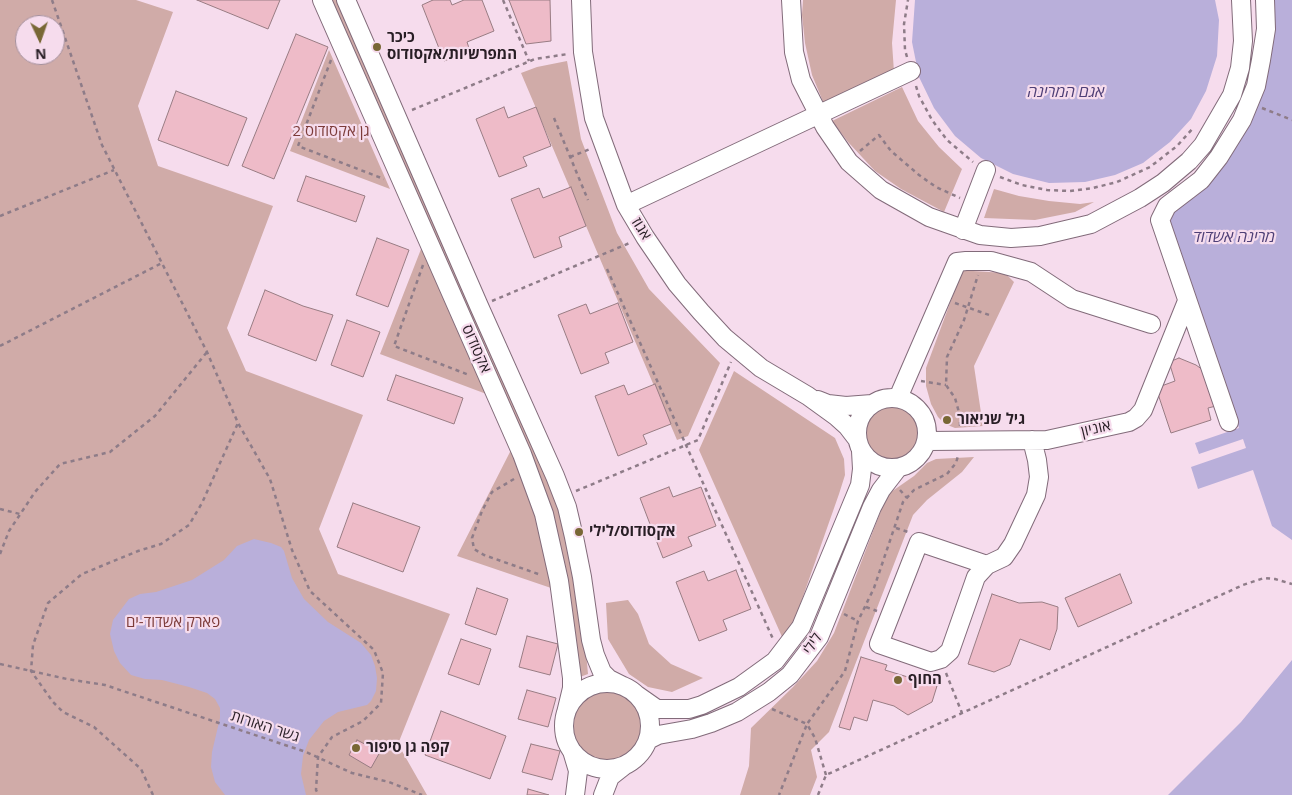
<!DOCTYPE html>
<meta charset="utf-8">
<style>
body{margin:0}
#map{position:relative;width:1292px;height:795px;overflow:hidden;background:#f6dced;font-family:"Open Sans",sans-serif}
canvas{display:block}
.north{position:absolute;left:15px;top:15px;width:50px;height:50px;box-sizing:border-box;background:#f6dced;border:1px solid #a4909d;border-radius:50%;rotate:177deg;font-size:14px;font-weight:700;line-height:20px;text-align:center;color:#281e25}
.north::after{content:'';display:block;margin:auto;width:18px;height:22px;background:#786735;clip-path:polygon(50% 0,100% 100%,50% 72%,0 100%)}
</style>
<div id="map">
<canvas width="1292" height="795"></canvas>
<div class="north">N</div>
</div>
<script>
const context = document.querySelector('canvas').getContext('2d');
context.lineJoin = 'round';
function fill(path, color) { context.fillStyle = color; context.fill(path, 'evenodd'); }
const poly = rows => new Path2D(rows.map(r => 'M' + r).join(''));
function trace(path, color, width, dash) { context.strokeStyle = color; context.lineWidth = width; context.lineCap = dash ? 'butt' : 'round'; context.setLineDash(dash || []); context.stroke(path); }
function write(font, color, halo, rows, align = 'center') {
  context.font = font + ' "Open Sans",Heebo,sans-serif'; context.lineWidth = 4.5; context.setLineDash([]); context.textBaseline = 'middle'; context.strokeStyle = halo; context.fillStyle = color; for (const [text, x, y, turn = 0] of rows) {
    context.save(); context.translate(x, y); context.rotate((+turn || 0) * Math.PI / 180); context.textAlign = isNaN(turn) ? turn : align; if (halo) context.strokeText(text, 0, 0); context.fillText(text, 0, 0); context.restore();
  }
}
const green = poly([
 [0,0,136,0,173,12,138,106,158,166,273,206,227,328,246,371,363,415,319,529,338,574,450,614,398,744,427,795,0,795],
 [25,25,55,25,55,55,25,55],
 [326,0,342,0,556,499,567,538,585,642,588,674,580,677,556,541],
 [803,0,896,0,892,43,894,72,824,104,812,75,805,43,802,15],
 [329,50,390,189,290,151],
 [567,61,581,139,617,233,649,289,720,363,688,436,677,440,521,73,537,67],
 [902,87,918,121,939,147,962,169,944,212,901,189,875,171,848,142,832,121],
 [994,189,1019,196,1049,201,1080,204,1094,202,1075,212,1035,220,984,218],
 [423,244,489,395,380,354],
 [963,268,973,271,1005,273,1014,282,974,366,983,426,955,428,945,424,938,417,931,404,926,386,926,368],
 [734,371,835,438,844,459,845,475,839,494,794,622,783,639,699,450],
 '862 433a30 30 0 1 1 60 0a30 30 0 1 1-60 0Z',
 [511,450,538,510,554,589,457,556],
 [974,457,962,472,927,500,913,515,829,732,811,750,817,777,810,795,740,795,749,766,751,728,793,687,817,661,834,633,885,500,891,492,914,476,927,463,936,459],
 [628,600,638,614,649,644,671,664,703,678,672,692,648,687,629,674,608,639,606,603],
 '572 726a35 35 0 1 1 70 0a35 35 0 1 1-70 0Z'
]);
const water = poly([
 [915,0,1215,0,1219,20,1217,56,1206,91,1191,119,1170,142,1143,163,1115,175,1085,182,1049,183,1013,174,981,158,955,136,934,108,919,77,912,42],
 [1272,0,1292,0,1292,540,1272,526,1253,470,1198,489,1191,467,1246,448,1243,439,1199,454,1195,443,1239,428,1169,225,1175,210,1239,141],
 [254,539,271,543,281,547,284,551,292,578,304,599,328,622,361,643,371,655,375,666,377,678,376,691,371,701,367,705,338,712,324,721,309,740,303,756,301,774,306,795,225,795,215,782,211,767,212,752,220,718,220,708,215,699,207,693,189,687,162,680,145,679,131,675,120,663,114,651,110,634,113,620,129,599,140,594,156,592,192,580,224,560,237,546],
 [1292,660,1292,795,1168,795,1241,722]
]);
const building = poly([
 [197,0,280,0,268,29,197,0],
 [433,0,450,0,452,5,464,0,482,0,494,31,467,42,470,51,444,61,422,5,433,0],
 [509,0,550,0,551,41,526,44,509,0],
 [296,34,328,47,274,179,242,166,296,34],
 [176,91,247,118,228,166,158,140,176,91],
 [504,107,508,118,536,107,551,146,523,157,527,166,499,177,476,119,504,107],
 [306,176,365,196,356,222,297,201,306,176],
 [571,187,586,226,559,237,562,247,534,258,511,199,539,188,543,198,571,187],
 [377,238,409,250,388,307,356,295,377,238],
 [265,290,303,306,333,315,316,361,248,335,265,290],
 [618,303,633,342,605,353,609,363,581,374,558,315,586,304,590,314,618,303],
 [347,320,380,332,363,377,331,365,347,320],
 [1179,358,1196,365,1203,370,1216,406,1208,408,1211,420,1171,433,1156,388,1175,381,1169,362,1179,358],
 [396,375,463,398,454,424,387,400,396,375],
 [655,384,671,424,643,435,647,444,618,456,595,396,624,385,628,395,655,384],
 [669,487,673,497,701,487,716,526,688,537,692,546,663,558,640,498,669,487],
 [353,503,420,527,403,572,337,547,353,503],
 [736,570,751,609,723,620,727,630,699,641,676,582,704,571,708,581,736,570],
 [1120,574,1132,603,1078,627,1065,598,1120,574],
 [477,588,508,599,496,635,465,624,477,588],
 [992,594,1019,603,1042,602,1058,607,1057,629,1050,650,1020,639,1010,665,994,672,968,664,992,594],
 [527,636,558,644,550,675,519,667,527,636],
 [461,639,491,649,479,685,448,674,461,639],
 [861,657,887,665,885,670,937,686,932,702,908,715,894,706,873,700,867,721,854,717,850,730,839,727,861,657],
 [527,690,556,698,548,727,518,719,527,690],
 [441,711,506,736,490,779,425,755,441,711],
 [357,740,380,752,371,768,349,755,357,740],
 [531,744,560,751,552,780,522,772,531,744],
 [528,789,549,795,527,795,528,789]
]);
const path = poly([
 [52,0,102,145,207,352,238,423,270,479,292,550,310,591,374,650,383,673,381,703,363,721,332,737,318,757,316,790,319,795],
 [503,0,529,61],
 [907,57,905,50,904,24,908,0],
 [331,60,298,146,384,179],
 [916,86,919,96,932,120,947,140,973,162],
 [1262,108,1292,120],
 [412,110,535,59,568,54],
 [554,118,588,200],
 [860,151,879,135,891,151,919,175,936,187,960,198],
 [570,157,590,149],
 [1000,177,1022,185,1047,190,1070,191,1093,188,1117,182,1150,167,1177,146,1194,127],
 [0,216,114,170],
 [423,265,394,346,469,375],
 [607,269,773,639],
 [492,301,632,242],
 [955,303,992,316],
 [0,346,162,263],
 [921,381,946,385],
 [960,426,960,416,955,398,946,385,947,357,964,320,978,275],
 [514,479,492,492,482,511,472,538,474,549,484,555,541,575],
 [900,490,907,498],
 [576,491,698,440,731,362],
 [0,509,20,514],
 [896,528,908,532],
 [0,554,9,531,35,492,60,464,110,452,155,416,207,352],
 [866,607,877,611],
 [844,614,858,621],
 [0,664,67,679,105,685,306,752,352,773,389,782,422,795],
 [946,673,962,713],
 [772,709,807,724,779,795],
 [638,762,647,754],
 [826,775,815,738,807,724,845,671,858,621,874,588,903,502,914,490,947,474,956,463,958,456],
 [153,795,141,769,94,727,63,712,53,702,31,671,33,645,48,603,82,574,138,551,161,544,189,525,202,503,238,423],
 [818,795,826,775,1243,585,1264,578,1275,579,1292,584]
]);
const minor = poly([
 [322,0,522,454,544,514,559,581,572,678,572,688,566,713],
 [346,0,479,306,555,476,567,507,574,537,582,577,591,640,595,655,602,672,609,679,623,686],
 [581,0,583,52,594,118,626,205,645,237,677,284,701,312,725,338,761,368,808,396,837,417,847,426,857,439],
 [791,0,794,52,801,80,825,127,849,162,881,190,929,217,980,235,1011,238,1040,236,1091,224,1140,198,1163,183,1189,161,1203,145,1232,95,1240,68,1243,41,1241,0],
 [626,205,911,71],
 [963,230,986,170],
 '857 433a35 35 0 1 1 70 0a35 35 0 1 1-70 0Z',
 [898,398,957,262,966,261,991,261,1031,272,1072,299,1151,324],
 [818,400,828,404,846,406,872,404],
 [1229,422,1160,220,1167,206,1201,180,1219,157,1242,120,1256,86,1261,60,1266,29,1265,0],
 [927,441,1047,440,1129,422,1136,418,1143,410,1187,301],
 [987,565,919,542,879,644,931,662,941,659,950,651,976,577,987,565,1004,557,1013,544,1036,495,1039,477,1037,460,1032,440],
 '564 726a43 43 0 1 1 86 0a43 43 0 1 1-86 0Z',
 [637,695,657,709,689,709,702,705,739,687,775,661,801,627,860,485,862,469,861,451],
 [648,740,658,735,692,729,711,723,737,712,769,692,790,675,819,637,872,507,881,490,898,468],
 [572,751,578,771,575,795],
 [603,795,610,777,624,766]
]);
const markers = [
 [377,47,5,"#786735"],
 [947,420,5,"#786735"],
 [579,532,5,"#786735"],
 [898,680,5,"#786735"],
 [356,748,5,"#786735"]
];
const poiNames = [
 ["כיכר",387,38],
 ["המפרשיות/אקסודוס",387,55],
 ["גיל שניאור",957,420],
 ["אקסודוס/לילי",589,532],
 ["החוף",908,680],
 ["קפה גן סיפור",366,748]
];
const parkNames = [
 ["גן אקסודוס 2",331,132],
 ["פארק אשדוד-ים",173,623]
];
const streetNames = [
 ["אגוז",641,229,58],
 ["אקסודוס",476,349,66],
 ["אוניון",1096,429,-13],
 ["לילי",813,644,-57],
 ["גשר האורות",265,727,18]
];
const waterNames = [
 ["אגם המרינה",1066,92],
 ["מרינה אשדוד",1234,237]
];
fill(green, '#d0aba8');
fill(water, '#b9afda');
fill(building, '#eebbc8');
trace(building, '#987c83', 1);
trace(minor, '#826b7a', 20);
trace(path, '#8e7c88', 2.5, [4, 4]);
trace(minor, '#fff', 18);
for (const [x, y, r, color] of markers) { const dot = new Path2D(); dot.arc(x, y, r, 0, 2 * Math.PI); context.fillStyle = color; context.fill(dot); trace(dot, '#f6dced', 2); }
write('bold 15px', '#281e25', '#f6dced', poiNames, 'left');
write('15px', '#7c3b39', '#f6dced', parkNames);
write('15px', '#281e25', '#f6dced', streetNames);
write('italic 16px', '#4e3f76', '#f6dced', waterNames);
</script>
